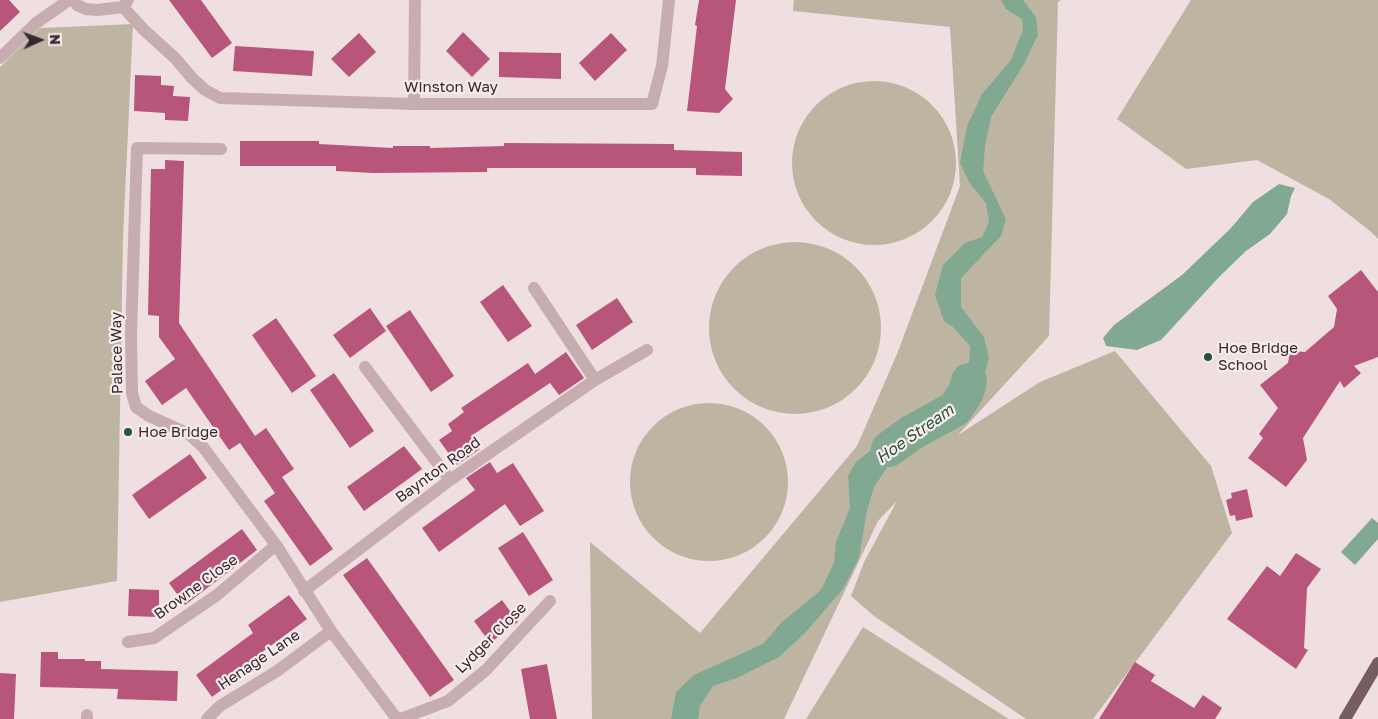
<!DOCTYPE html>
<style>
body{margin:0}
#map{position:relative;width:1378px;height:719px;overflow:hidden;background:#f0dfe1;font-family:"Golos Text",sans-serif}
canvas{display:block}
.north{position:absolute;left:15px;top:15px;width:50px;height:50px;-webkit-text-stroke:4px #f8ebec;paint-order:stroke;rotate:88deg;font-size:14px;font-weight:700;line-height:20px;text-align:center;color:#362a2e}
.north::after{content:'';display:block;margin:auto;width:18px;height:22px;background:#362a2e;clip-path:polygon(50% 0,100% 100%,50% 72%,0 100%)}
</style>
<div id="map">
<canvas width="1378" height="719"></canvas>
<div class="north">N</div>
</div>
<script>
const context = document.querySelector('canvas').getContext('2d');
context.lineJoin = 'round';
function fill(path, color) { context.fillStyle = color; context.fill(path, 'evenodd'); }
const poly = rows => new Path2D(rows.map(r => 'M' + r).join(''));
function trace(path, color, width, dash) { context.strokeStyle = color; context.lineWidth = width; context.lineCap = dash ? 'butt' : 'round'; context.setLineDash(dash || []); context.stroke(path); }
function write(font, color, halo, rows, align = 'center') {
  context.font = font + ' "Golos Text",sans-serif'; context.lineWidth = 4.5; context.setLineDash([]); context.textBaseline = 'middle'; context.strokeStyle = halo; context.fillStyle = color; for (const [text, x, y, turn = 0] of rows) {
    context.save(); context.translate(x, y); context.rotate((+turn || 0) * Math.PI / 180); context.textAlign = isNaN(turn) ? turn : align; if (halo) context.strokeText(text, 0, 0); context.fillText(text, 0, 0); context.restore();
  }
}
const green = poly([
 [794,0,1061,0,1058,2,1049,336,958,435,1040,382,1115,351,1211,466,1232,533,1093,719,1026,719,874,616,851,596,864,562,897,501,878,521,784,719,592,719,590,542,700,633,857,446,897,354,960,186,950,27,793,11],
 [1191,0,1378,0,1378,239,1370,231,1329,199,1257,160,1186,169,1117,119],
 [133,24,123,238,117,581,0,602,0,67,40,28],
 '792 163a82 82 0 1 1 164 0a82 82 0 1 1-164 0Z',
 '709 328a86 86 0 1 1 172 0a86 86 0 1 1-172 0Z',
 '630 482a79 79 0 1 1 158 0a79 79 0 1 1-158 0Z',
 [863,627,950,682,1009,719,806,719]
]);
const water = poly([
 [1001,0,1023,0,1036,17,1038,35,1024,64,991,117,985,146,983,171,1006,219,1001,236,961,278,961,307,984,337,989,358,980,390,967,410,945,427,930,402,958,387,969,367,970,346,953,327,944,321,935,295,943,265,965,243,982,237,989,222,986,203,969,182,960,163,967,126,982,94,1011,60,1023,30,1022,19,1006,9],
 [1279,184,1295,188,1291,196,1287,214,1270,234,1246,251,1220,276,1161,340,1137,350,1106,346,1103,338,1114,325,1182,275,1230,229,1253,202],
 [923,410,935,431,924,435,888,466,874,487,867,510,859,558,843,589,804,634,779,657,737,678,713,686,700,706,698,719,671,719,676,692,694,675,763,644,782,622,821,590,834,563,836,542,850,508,848,476,856,462],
 [1372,518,1378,523,1378,539,1355,565,1341,552]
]);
const river = poly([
 [889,449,911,433,955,409,966,392,969,381]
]);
const building = poly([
 [0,0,9,0,20,12,0,31],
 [169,0,201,0,232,43,212,58],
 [699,0,736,0,725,89,733,99,719,113,687,111,697,26,695,25],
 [463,32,490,59,472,77,446,51],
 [359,33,376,52,349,77,331,59],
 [611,33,627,50,595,81,579,63],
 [235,46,314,51,312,76,233,71],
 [499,52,561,53,561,79,499,77],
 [135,75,161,76,161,85,174,86,173,96,190,97,188,121,165,120,165,113,134,111],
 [240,141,319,141,319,144,393,148,393,146,430,146,430,148,504,146,504,143,674,144,674,150,742,152,742,176,696,175,696,168,487,168,487,172,373,173,336,171,336,166,240,166],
 [165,160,184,161,179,323,255,436,266,428,294,469,282,477,333,549,310,566,264,501,275,493,240,443,229,450,186,388,162,405,145,381,175,359,159,337,159,316,148,315,151,169,165,169],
 [1361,270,1378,292,1378,357,1354,366,1361,373,1344,388,1340,381,1303,438,1307,460,1286,487,1248,458,1263,438,1259,434,1278,408,1260,385,1288,363,1290,351,1305,352,1334,327,1337,309,1328,296],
 [503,285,532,326,508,342,480,302],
 [617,298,633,322,592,350,576,325],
 [370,308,386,331,350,358,333,335],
 [410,310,454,376,431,392,386,326],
 [276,318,316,376,292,393,252,335],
 [566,352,584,378,559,395,550,383,471,436,480,449,457,465,439,440,452,431,448,424,464,412,461,408,528,363,535,374],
 [334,373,374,431,350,448,310,390],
 [404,446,422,469,364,511,347,487],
 [190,454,207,478,149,519,132,495],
 [490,462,497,473,513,463,544,511,520,526,505,504,439,552,422,528,475,490,466,478],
 [1247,489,1253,517,1236,521,1235,515,1230,516,1226,500,1232,498,1231,493],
 [242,529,257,550,185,605,169,583],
 [523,532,553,580,529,596,498,548],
 [1296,553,1321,569,1307,588,1304,648,1308,650,1296,669,1227,619,1267,566,1280,576],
 [367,558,454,680,430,697,343,575],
 [129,589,159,590,159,617,128,616],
 [289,595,307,619,261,653,265,658,212,697,196,675,253,633,248,625],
 [502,600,518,622,490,643,474,621],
 [41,652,58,652,58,659,85,659,85,661,101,661,101,669,178,671,177,701,117,699,118,689,40,687],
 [1135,662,1155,675,1151,681,1194,708,1203,695,1222,708,1215,719,1099,719],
 [547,664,557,719,530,719,521,669],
 [0,673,16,674,14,719,0,719]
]);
const minor = poly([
 [74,0,77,5,86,9,97,10,123,7,128,0],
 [123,7,144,30,175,58,192,78,205,90,220,98,414,104,652,104,662,66,669,0],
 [0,58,36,23,69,0],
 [414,104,415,0],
 [221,149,137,148,131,335,132,393,136,407,149,416,189,434,203,447,276,545,331,631,397,719],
 [534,288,595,380],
 [365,367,450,480],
 [304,591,450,480,595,380,647,350],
 [128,642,154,638,217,595,276,545],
 [87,719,87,715],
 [207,719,220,706,277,671,331,631],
 [400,719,448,701,486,670,550,601]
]);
const major = poly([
 [1345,719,1378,663]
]);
const markers = [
 [1208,357,5,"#255239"],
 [128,432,5,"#255239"]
];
const streetNames = [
 ["Winston Way",451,87],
 ["Palace Way",117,353,-91],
 ["Baynton Road",438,470,-36],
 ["Browne Close",196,587,-36],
 ["Lydger Close",491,638,-45],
 ["Henage Lane",259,660,-34]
];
const poiNames = [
 ["Hoe Bridge",1218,348],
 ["School",1218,365],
 ["Hoe Bridge",138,432]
];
const waterNames = [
 ["Hoe Stream",915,434,-35]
];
fill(green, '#bdb5a1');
fill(water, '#81a992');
trace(river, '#81a992', 36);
fill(building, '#b7567a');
trace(minor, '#c7acb0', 12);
trace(major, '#765d64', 12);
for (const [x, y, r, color] of markers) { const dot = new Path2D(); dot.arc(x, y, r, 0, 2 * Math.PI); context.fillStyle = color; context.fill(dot); trace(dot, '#f8ebec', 2); }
write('15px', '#362a2e', '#f8ebec', streetNames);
write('15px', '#362a2e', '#f8ebec', poiNames, 'left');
write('italic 16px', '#255239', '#f8ebec', waterNames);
</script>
